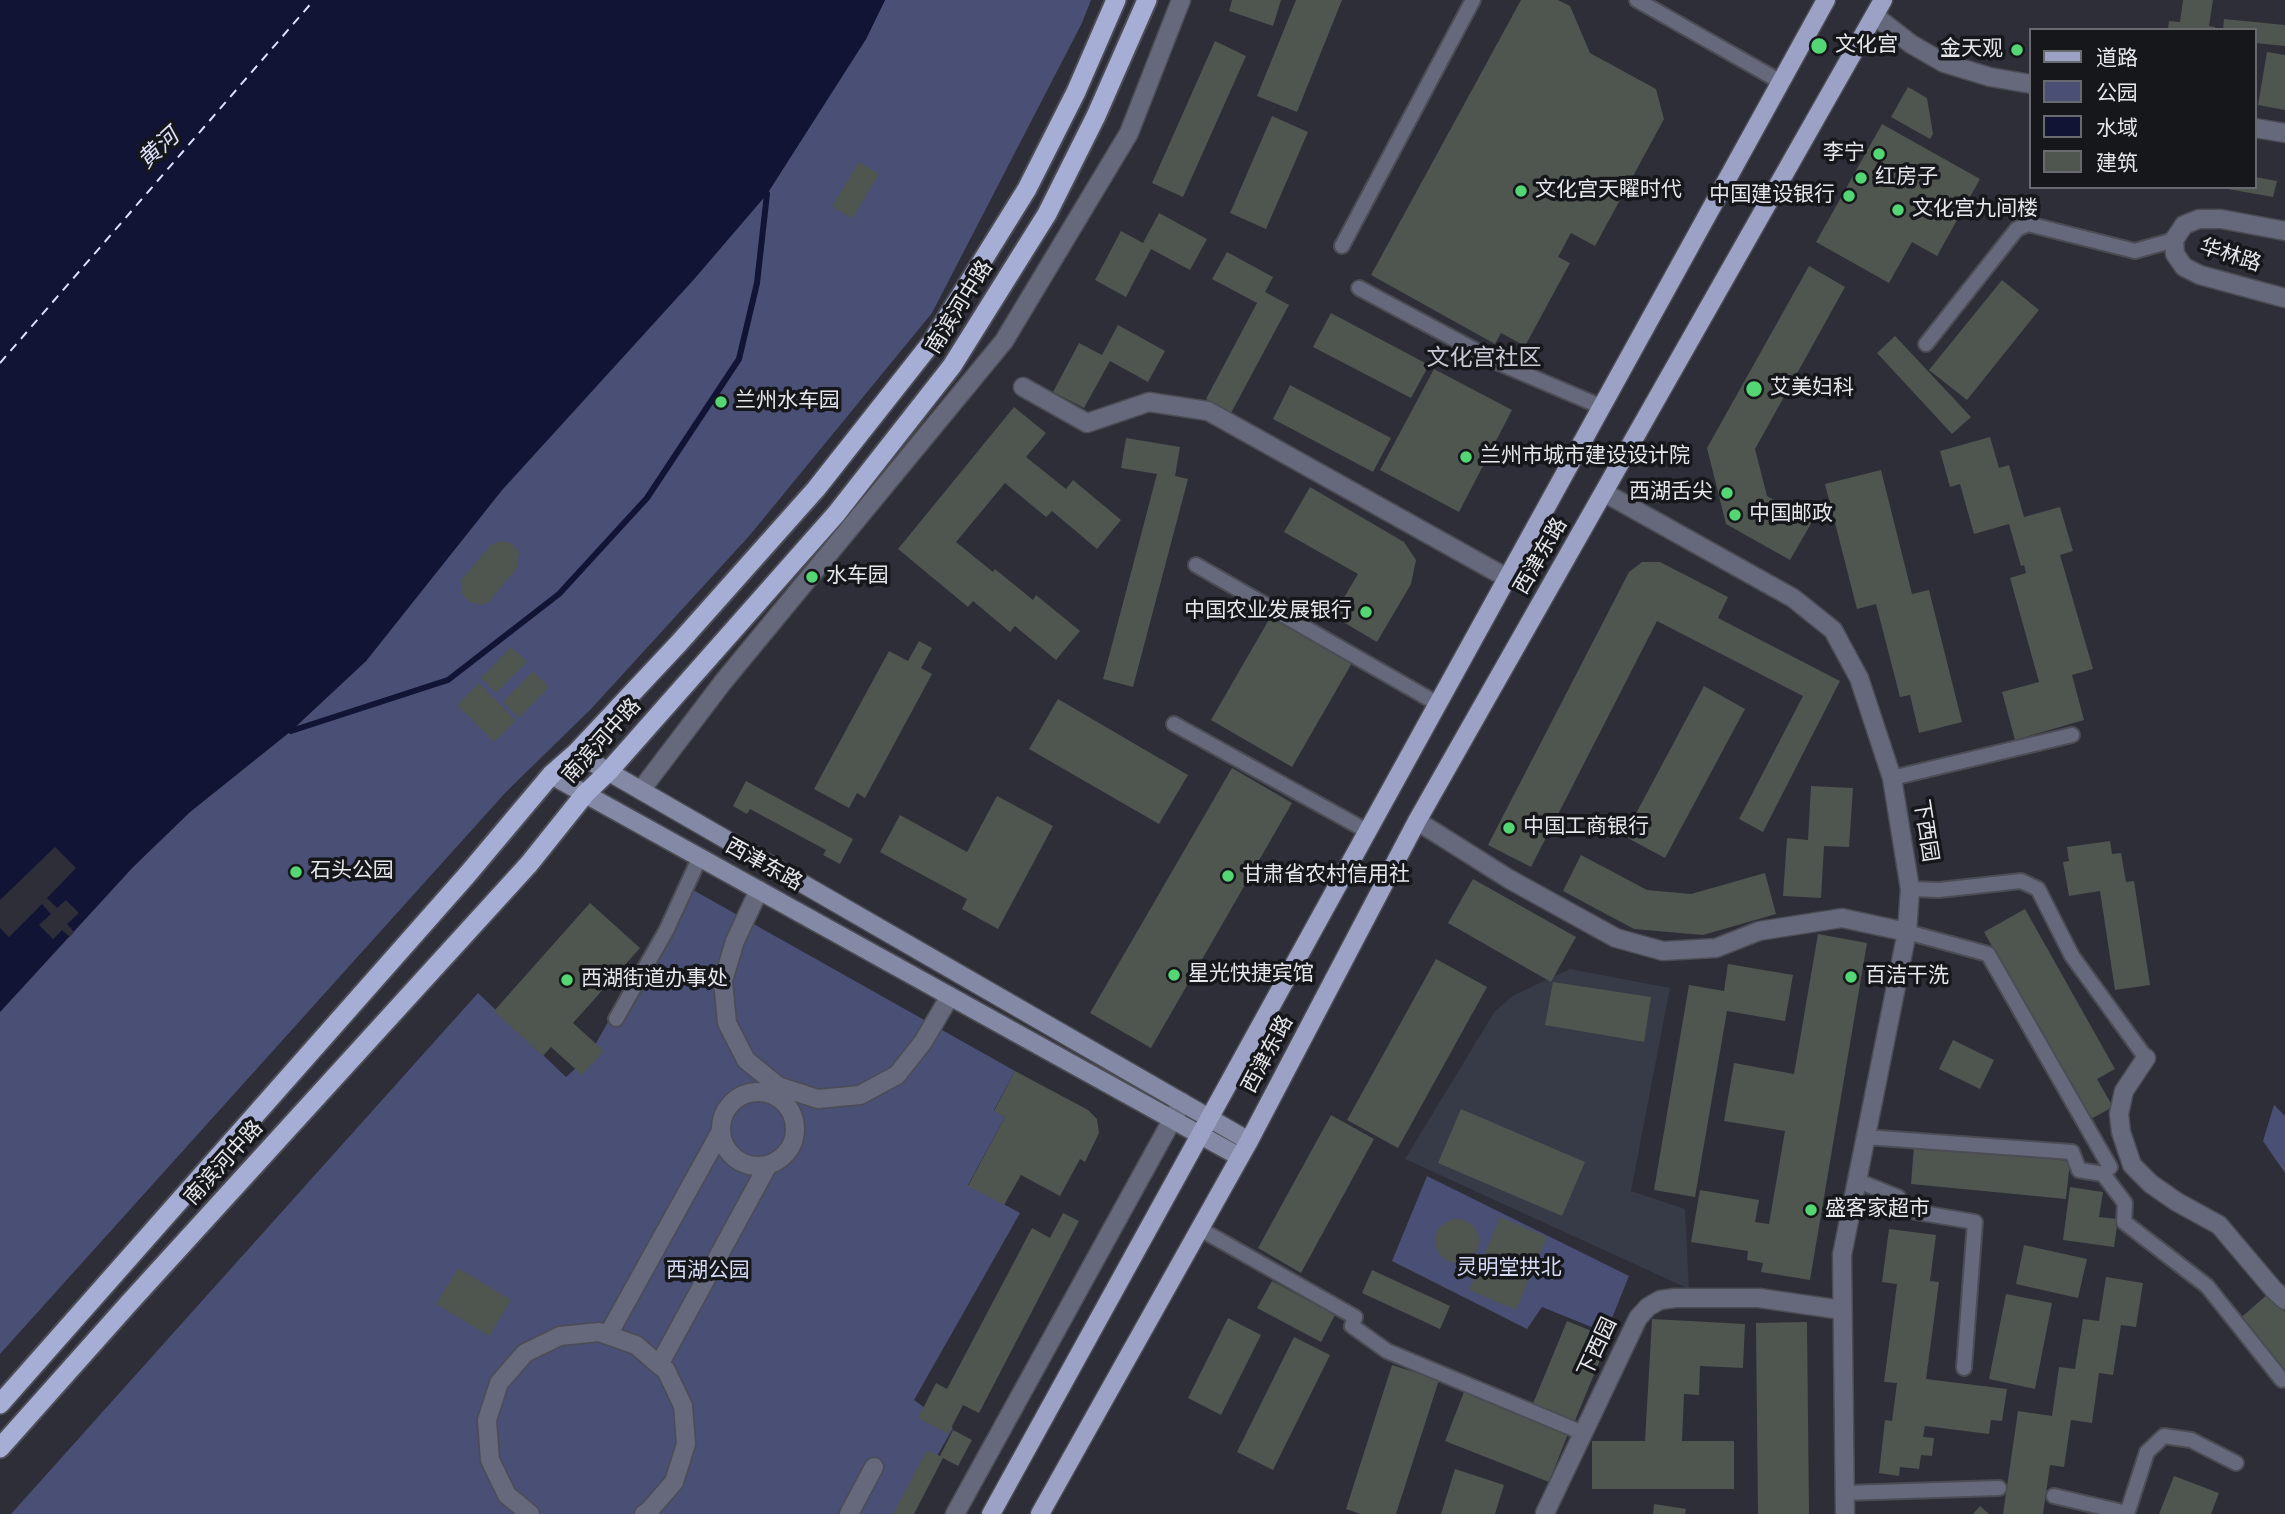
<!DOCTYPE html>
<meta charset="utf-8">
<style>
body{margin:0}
#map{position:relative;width:2285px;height:1514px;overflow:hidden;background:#2d2e37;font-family:"Source Sans 3","Noto Sans SC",sans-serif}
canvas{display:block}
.legend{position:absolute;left:2029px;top:28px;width:228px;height:161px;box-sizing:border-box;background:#16171b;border:2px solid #696a6f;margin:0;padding:9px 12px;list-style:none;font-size:21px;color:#e6e7ed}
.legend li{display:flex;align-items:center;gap:14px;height:35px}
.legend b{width:35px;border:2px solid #696a6f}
</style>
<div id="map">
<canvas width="2285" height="1514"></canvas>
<ul class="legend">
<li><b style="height:9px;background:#9ba2c6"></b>道路</li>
<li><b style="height:19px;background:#494f75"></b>公园</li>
<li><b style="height:19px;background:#121435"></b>水域</li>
<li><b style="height:19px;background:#4f564f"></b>建筑</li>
</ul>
</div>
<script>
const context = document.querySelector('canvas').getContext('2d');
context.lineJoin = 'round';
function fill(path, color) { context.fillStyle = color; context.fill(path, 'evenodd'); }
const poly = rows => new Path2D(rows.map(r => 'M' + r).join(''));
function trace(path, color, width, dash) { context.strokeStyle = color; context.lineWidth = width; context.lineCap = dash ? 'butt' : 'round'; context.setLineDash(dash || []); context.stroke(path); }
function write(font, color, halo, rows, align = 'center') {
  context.font = font + ' "Source Sans 3","Noto Sans SC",sans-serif'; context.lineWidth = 7; context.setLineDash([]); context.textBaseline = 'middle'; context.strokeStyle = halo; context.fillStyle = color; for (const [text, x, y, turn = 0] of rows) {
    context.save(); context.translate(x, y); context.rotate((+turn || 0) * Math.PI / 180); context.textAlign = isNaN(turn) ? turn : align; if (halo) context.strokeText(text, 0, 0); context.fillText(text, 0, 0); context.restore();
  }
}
const built = poly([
 [1570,969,1670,988,1631,1191,1685,1209,1689,1289,1405,1159,1495,1011,1514,995]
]);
const green = poly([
 [885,0,1091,0,1082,23,932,313,750,535,591,709,506,792,0,1354,0,1012,133,867,190,812,291,731,366,661,502,490,695,278,767,194,866,39],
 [686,886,1015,1071,994,1110,1005,1117,968,1185,1020,1213,914,1400,953,1428,904,1514,11,1514,478,993,566,1077,588,1057],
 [2274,1105,2285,1116,2285,1173,2263,1141],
 [1427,1176,1629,1276,1606,1333,1542,1307,1527,1329,1392,1261]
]);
const water = poly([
 [0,0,885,0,866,39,767,194,695,278,502,490,366,661,291,731,190,812,133,867,0,1012]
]);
const pier = poly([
 [55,847,76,868,47,898,57,908,66,900,79,913,67,924,74,932,70,937,62,930,53,939,39,925,51,914,42,904,9,937,0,928,0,900]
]);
const stream = poly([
 [291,731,448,680,559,594,647,498,739,359,757,283,767,194]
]);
const ferry = poly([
 [0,363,314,0]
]);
const building = poly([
 [1232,0,1281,0,1273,26,1229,11],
 [1296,0,1342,0,1297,112,1257,96],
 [1521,0,1558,0,1570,6,1590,53,1656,89,1664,119,1595,246,1571,233,1558,257,1570,263,1525,346,1501,333,1495,344,1371,275],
 [2183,0,2213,0,2209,26,2215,27,2214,30,2168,30,2169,21,2180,22],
 [2224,19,2285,25,2285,46,2255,43,2255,30,2223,30],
 [1215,41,1246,56,1183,197,1152,183],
 [2267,52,2285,55,2285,110,2258,105],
 [1908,87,1927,98,1933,134,1930,139,1891,117],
 [1272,116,1308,132,1266,229,1230,213],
 [1882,124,1980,179,1937,256,1912,242,1889,283,1816,242],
 [859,162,879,174,852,219,832,206],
 [2255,177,2277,181,2273,197,2228,189,2255,187],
 [1159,213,1207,239,1190,270,1151,249,1126,297,1095,280,1121,231,1143,243],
 [1227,252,1273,277,1265,292,1289,305,1231,413,1206,399,1257,303,1212,279],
 [1809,266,1845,287,1755,449,1767,496,1812,522,1790,560,1726,524,1707,448],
 [2002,280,2039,310,1967,400,1929,370],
 [1331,313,1429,365,1411,398,1313,347],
 [1118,325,1165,351,1148,382,1110,361,1084,408,1053,392,1079,343,1102,355],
 [1895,336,1971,417,1952,434,1877,353],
 [1434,369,1512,410,1459,512,1380,470],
 [1290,385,1391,438,1373,472,1273,419],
 [1014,407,1046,433,1026,457,1066,489,1073,480,1121,520,1097,549,1052,511,1046,517,1005,483,956,542,993,572,995,569,1033,600,1036,595,1080,631,1056,660,1015,626,1010,632,973,601,968,607,898,549],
 [1990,437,1999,468,2009,465,2024,517,2060,507,2073,551,2060,555,2093,669,2072,675,2084,720,2015,740,2002,692,2039,682,2010,578,2026,573,2024,565,2021,566,2009,524,1974,534,1960,484,1950,487,1940,451],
 [1126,438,1180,447,1175,476,1188,479,1133,687,1103,679,1157,474,1121,468],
 [1881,470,1912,594,1929,590,1962,722,1919,733,1910,695,1900,697,1876,604,1857,609,1825,484],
 [1310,487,1404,542,1416,560,1411,584,1377,642,1333,616,1358,574,1284,532],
 [501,541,511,543,519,552,517,568,488,603,482,605,469,602,461,592,461,580,491,545],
 [1642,562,1660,562,1728,597,1718,618,1840,681,1763,832,1739,819,1803,696,1657,621,1531,867,1488,845,1629,572],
 [1271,616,1352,663,1292,767,1211,720],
 [919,641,932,648,921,668,932,674,865,798,857,793,849,808,814,789,889,651,908,661],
 [511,647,527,662,496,693,481,678],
 [533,671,549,687,519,718,503,702],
 [479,683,516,721,494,742,457,705],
 [1704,686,1745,709,1665,858,1624,836],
 [1058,699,1188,775,1159,824,1029,749],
 [1232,768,1292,803,1151,1048,1090,1013],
 [746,781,853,839,840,864,823,855,826,850,750,809,747,814,733,806],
 [1811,786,1853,788,1849,847,1824,846,1821,898,1783,896,1787,838,1808,840],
 [997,796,1053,826,998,929,962,909,967,899,880,852,900,815,967,852],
 [2110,841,2112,854,2121,853,2126,882,2134,881,2150,985,2115,990,2100,891,2069,896,2063,862,2069,861,2067,847],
 [1581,855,1647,890,1691,894,1765,873,1776,914,1703,935,1634,929,1563,891],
 [1473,879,1576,937,1551,982,1448,923],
 [590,903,640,948,573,1023,604,1051,582,1075,551,1047,543,1056,494,1011],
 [2025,909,2115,1069,2097,1079,2113,1107,2089,1120,1984,932],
 [1818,934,1867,943,1810,1280,1761,1272,1763,1263,1747,1260,1748,1251,1691,1242,1700,1190,1759,1200,1755,1222,1769,1224,1785,1131,1724,1121,1734,1063,1794,1074],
 [1436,959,1487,987,1398,1148,1347,1120],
 [1728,964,1793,975,1785,1021,1727,1011,1695,1197,1654,1190,1689,985,1724,991],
 [1553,982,1651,997,1644,1042,1545,1025],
 [1953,1040,1994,1060,1980,1089,1939,1069],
 [1015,1071,1088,1110,1097,1119,1099,1133,1085,1162,1080,1159,1060,1196,1021,1175,1004,1205,968,1186,1005,1117,994,1111],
 [1461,1109,1585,1162,1562,1216,1438,1163],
 [1331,1115,1374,1139,1301,1273,1258,1248],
 [1914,1146,2070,1161,2066,1199,1911,1184],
 [2070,1187,2103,1192,2099,1217,2118,1219,2114,1247,2063,1240],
 [1063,1213,1079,1221,979,1413,963,1405,948,1434,918,1418,936,1383,947,1389,1032,1228,1050,1238],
 [1500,1217,1547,1237,1516,1310,1469,1290],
 '1435 1241a22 22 0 1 1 44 0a22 22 0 1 1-44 0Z',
 [1889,1229,1936,1235,1930,1281,1939,1282,1926,1379,2007,1389,2002,1421,1991,1420,1989,1434,1925,1426,1923,1437,1934,1438,1932,1456,1921,1455,1919,1469,1900,1467,1899,1476,1879,1473,1885,1420,1892,1421,1897,1383,1884,1382,1897,1284,1882,1282],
 [2024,1245,2087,1259,2078,1298,2016,1284],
 [458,1268,511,1300,489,1336,436,1304],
 [1372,1270,1450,1306,1440,1329,1362,1293],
 [2106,1277,2143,1283,2136,1327,2121,1325,2113,1375,2099,1373,2092,1423,2071,1420,2064,1467,2050,1465,2043,1514,2003,1514,2018,1411,2052,1416,2059,1367,2075,1369,2083,1319,2099,1321],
 [1272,1281,1335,1315,1321,1342,1257,1308],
 [2269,1293,2285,1312,2285,1369,2281,1372,2237,1321],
 [2006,1294,2052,1303,2035,1389,1989,1379],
 [1228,1318,1261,1335,1221,1415,1188,1398],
 [1652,1319,1745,1324,1743,1368,1700,1366,1699,1395,1684,1394,1682,1441,1734,1441,1734,1489,1592,1489,1592,1441,1645,1441],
 [1567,1321,1609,1338,1574,1423,1532,1406],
 [1807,1322,1809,1514,1758,1514,1756,1323],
 [1294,1337,1330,1355,1273,1470,1237,1452],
 [1392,1365,1439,1380,1396,1514,1360,1514,1346,1509],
 [1464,1392,1568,1434,1549,1482,1445,1441],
 [953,1430,972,1440,958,1466,943,1458,914,1514,893,1514,927,1450,940,1456],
 [1455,1469,1504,1485,1495,1514,1441,1514],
 [2174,1476,2219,1493,2211,1514,2159,1514],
 [1654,1504,1686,1509,1685,1514,1653,1514],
 [1980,1506,1989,1514,1973,1514]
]);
const service = poly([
 [1637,0,1781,82],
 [1342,246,1473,0],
 [1359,288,1499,363,1602,407],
 [1926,344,2017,229,2028,224,2135,251,2174,240],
 [1196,565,1438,704],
 [1174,724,1367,831],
 [1892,778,2072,735],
 [1910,889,1939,890,2021,881,2038,889,2072,956,2146,1058],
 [1907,932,1988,954,2110,1167,2103,1174],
 [616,1019,666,931,700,857],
 [1865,1137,2072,1152,2079,1170,2103,1174,2125,1203,2124,1222,2207,1286,2282,1380],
 [1858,1181,1898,1197,1904,1206,1916,1212,1975,1222,1964,1368],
 [1200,1229,1355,1317,1352,1326,1387,1351,1583,1433],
 [1845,1493,1999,1488],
 [2054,1496,2127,1513],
 [2127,1514,2147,1452,2164,1436,2191,1440,2236,1463]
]);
const pedestrian = poly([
 [759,890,735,941,723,981,727,1023,746,1060,778,1086,818,1099,860,1095,897,1075,923,1042,950,996],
 '721 1129a37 37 0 1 1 74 0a37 37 0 1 1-74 0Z',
 [608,1335,721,1131],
 [659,1365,768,1165],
 [530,1514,507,1495,490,1460,487,1420,499,1383,525,1353,560,1336,599,1332,636,1345,659,1365,666,1370,683,1406,686,1444,674,1482,648,1512,644,1514],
 [849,1514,874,1467]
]);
const minor = poly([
 [1023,387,1087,423,1149,402,1208,411,1507,578],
 [1605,493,1793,598,1833,630,1859,678,1892,778,1910,889,1907,932,1842,1255,1845,1514],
 [641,790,723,682,1004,341,1129,133,1181,0],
 [1417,821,1509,879,1616,938,1663,951,1716,948,1759,931,1842,918,1907,932],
 [2146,1058,2124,1091,2119,1114,2121,1132,2132,1165,2151,1184,2177,1202,2219,1225,2274,1290,2285,1300],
 [1545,1513,1638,1318,1648,1307,1660,1300,1675,1298,1759,1298,1842,1310]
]);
const tertiary = poly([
 [1875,16,1911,44,1944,63,1990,77,2031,84],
 [2255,128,2285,133],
 [2285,231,2221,219,2199,219,2184,225,2174,240,2175,254,2184,267,2200,275,2285,298],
 [955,1514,1182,1102]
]);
const secondary = poly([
 [576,753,1249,1141],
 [551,775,1240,1157]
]);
const primary = poly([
 [991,1514,1826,0],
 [1040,1514,1249,1141,1417,821,1883,0]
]);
const trunk = poly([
 [0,1404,467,875,551,775,576,753,679,643,816,489,932,342,1027,189,1076,92,1116,0],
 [0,1448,130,1302,529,864,585,794,608,772,836,514,952,366,1047,214,1096,116,1147,0]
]);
const markers = [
 [1819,46,9,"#53d673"],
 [2017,50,7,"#53d673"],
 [1879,154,7,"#53d673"],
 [1861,178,7,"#53d673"],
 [1521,191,7,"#53d673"],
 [1849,196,7,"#53d673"],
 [1898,210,7,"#53d673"],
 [1754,389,9,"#53d673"],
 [721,402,7,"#53d673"],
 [1466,457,7,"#53d673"],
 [1727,493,7,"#53d673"],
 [1735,515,7,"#53d673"],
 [812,577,7,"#53d673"],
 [1366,612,7,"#53d673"],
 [1509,828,7,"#53d673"],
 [296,872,7,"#53d673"],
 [1228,876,7,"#53d673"],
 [1174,975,7,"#53d673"],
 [1851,977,7,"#53d673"],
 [567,980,7,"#53d673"],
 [1811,1210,7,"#53d673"]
];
const poiNames = [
 ["文化宫",1835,46],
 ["金天观",2003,50,"right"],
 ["李宁",1865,154,"right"],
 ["红房子",1875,178],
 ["文化宫天矅时代",1535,191],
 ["中国建设银行",1835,196,"right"],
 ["文化宫九间楼",1912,210],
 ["艾美妇科",1770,389],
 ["兰州水车园",735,402],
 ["兰州市城市建设设计院",1480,457],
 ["西湖舌尖",1713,493,"right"],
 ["中国邮政",1749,515],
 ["水车园",826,577],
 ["中国农业发展银行",1352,612,"right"],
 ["中国工商银行",1523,828],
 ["石头公园",310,872],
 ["甘肃省农村信用社",1242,876],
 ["星光快捷宾馆",1188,975],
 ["百洁干洗",1865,977],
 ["西湖街道办事处",581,980],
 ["盛客家超市",1825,1210]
];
const streetNames = [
 ["华林路",2230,257,18],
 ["南滨河中路",961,308,-58],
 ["西津东路",1542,557,-60],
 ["南滨河中路",603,742,-48],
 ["下西园",1924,831,81],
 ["西津东路",763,866,29],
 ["西津东路",1269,1055,-62],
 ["南滨河中路",225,1164,-48],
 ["下西园",1599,1348,-65]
];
const parkNames = [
 ["灵明堂拱北",1509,1269],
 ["西湖公园",708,1272]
];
const waterNames = [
 ["黄河",160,150,-43]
];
const neighbourhoodNames = [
 ["文化宫社区",1484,360]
];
fill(built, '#373a47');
fill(green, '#494f75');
fill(water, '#121435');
fill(pier, '#2d2e37');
trace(stream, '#121435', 6);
trace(ferry, '#dce1fc', 2, [9, 7]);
fill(building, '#4f564f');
trace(service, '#4b4c54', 18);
trace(pedestrian, '#4b4c54', 21);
trace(minor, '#4b4c54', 21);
trace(tertiary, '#4b4c54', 21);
trace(secondary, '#4b4c54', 21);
trace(primary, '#4b4c54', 21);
trace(trunk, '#4b4c54', 23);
trace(service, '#65697b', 14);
trace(pedestrian, '#65697b', 18);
trace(minor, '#65697b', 18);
trace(tertiary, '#65697b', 18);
trace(secondary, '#8489a5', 18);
trace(primary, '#9ba2c6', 18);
trace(trunk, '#a6aed5', 19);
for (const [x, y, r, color] of markers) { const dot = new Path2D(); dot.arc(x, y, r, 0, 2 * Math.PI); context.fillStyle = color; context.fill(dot); trace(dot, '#16171b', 2.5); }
write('21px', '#e6e7ed', '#16171b', poiNames, 'left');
write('21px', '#e6e7ed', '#16171b', streetNames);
write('21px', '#d5daf5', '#16171b', parkNames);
write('italic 23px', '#dce1fc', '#16171b', waterNames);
write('23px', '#c7c9d4', '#16171b', neighbourhoodNames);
</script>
